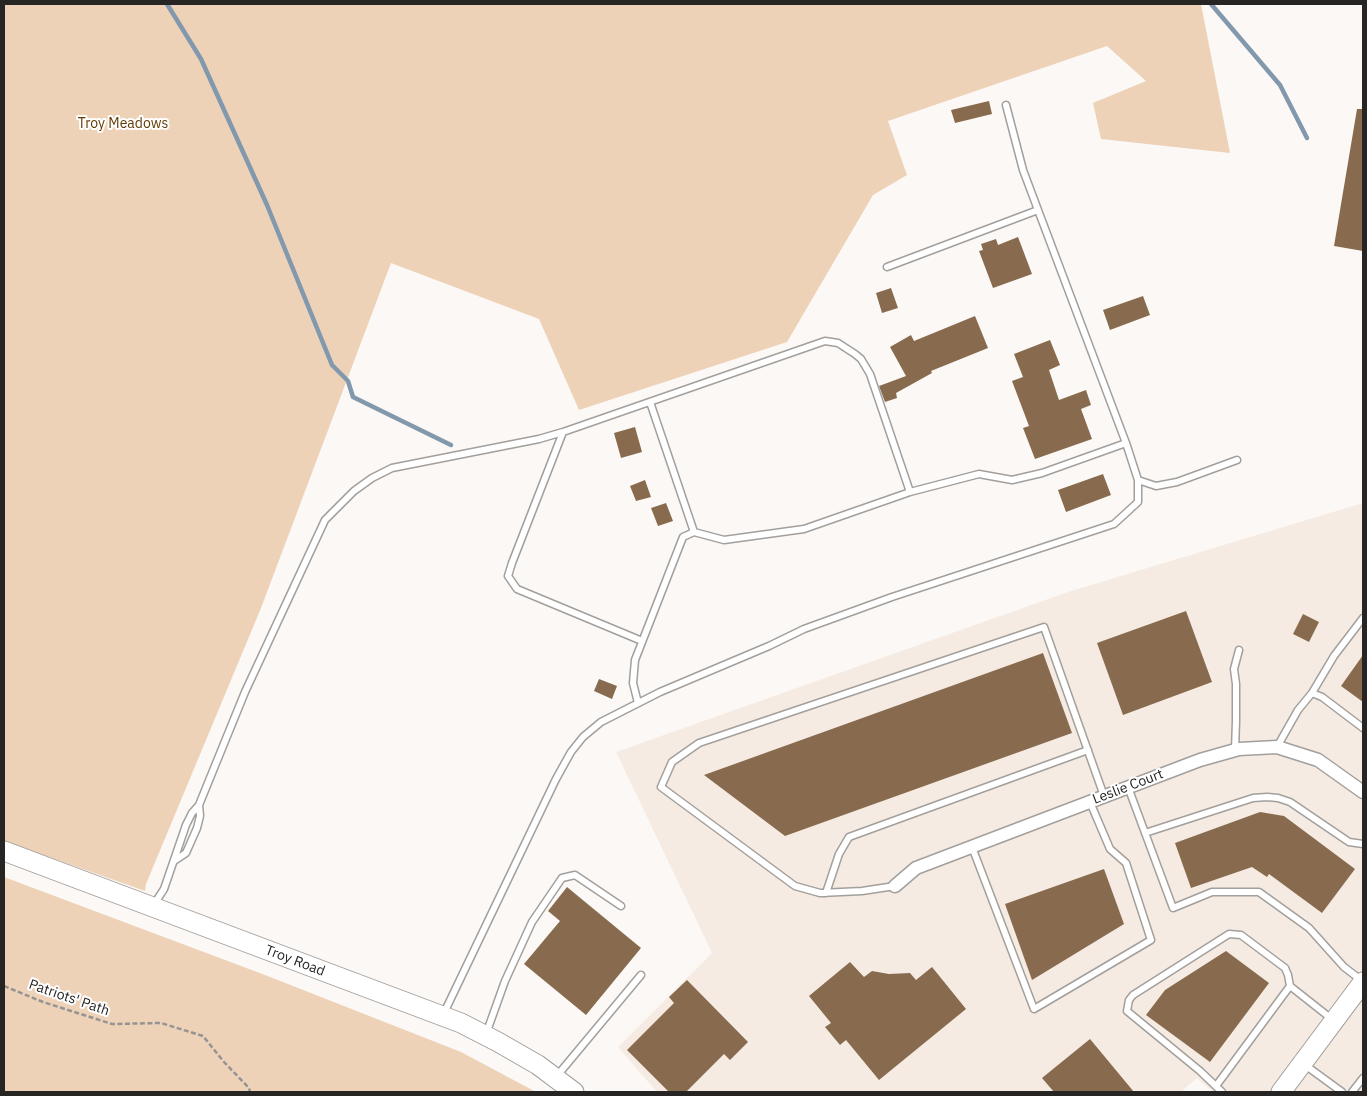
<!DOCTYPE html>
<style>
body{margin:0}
#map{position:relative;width:1367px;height:1096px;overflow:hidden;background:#fcf8f5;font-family:"IBM Plex Sans",sans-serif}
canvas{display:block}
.frame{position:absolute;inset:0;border:5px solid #262524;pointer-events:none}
</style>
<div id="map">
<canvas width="1367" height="1096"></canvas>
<div class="frame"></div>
</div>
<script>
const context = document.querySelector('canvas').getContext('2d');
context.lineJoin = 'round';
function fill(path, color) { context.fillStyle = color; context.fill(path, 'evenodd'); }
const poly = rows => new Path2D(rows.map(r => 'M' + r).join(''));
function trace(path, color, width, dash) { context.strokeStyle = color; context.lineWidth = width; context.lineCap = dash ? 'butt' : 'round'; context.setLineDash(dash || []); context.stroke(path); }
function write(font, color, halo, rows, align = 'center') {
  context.font = font + ' "IBM Plex Sans",sans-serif'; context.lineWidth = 4; context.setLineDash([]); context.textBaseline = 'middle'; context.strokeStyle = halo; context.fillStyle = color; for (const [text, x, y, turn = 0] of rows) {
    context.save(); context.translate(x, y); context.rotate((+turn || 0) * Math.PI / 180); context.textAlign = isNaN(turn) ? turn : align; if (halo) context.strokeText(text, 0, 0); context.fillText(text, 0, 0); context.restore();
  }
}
const built = poly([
 [1363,503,1363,1092,1213,1092,1197,1078,1181,1092,657,1092,618,1047,712,953,616,752,1068,592]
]);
const green = poly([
 [4,4,1201,4,1230,153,1101,139,1093,103,1146,81,1107,46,888,121,907,175,873,195,787,342,579,410,539,319,391,263,261,608,146,884,145,891,4,841],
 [4,877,265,975,461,1052,536,1092,4,1092]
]);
const stream = poly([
 [167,4,201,59,267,205,332,365,348,381,353,397,451,445],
 [1211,4,1280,85,1307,138]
]);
const building = poly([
 [989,101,992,114,955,123,951,110],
 [1357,109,1363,109,1363,251,1334,246],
 [1018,237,1032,274,993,288,979,251,983,250,981,244,996,239,998,245],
 [891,288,898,308,882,313,876,293],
 [1143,296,1150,315,1110,330,1103,310],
 [975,316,988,348,931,371,932,373,896,393,897,398,885,402,879,386,906,376,890,347,911,335,914,341],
 [1050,340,1060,365,1049,370,1059,400,1086,390,1091,405,1081,409,1092,439,1035,459,1023,428,1029,426,1012,381,1023,377,1014,354],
 [635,427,642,452,621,458,614,433],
 [1103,474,1111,495,1066,512,1058,490],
 [645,480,651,497,636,501,630,486],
 [666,503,673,521,658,526,651,508],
 [1186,611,1212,682,1123,715,1097,643],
 [1303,614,1319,622,1309,642,1293,634],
 [1043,653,1072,733,785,836,704,775],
 [1363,655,1363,702,1341,686],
 [599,679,617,686,612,699,594,691],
 [1260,812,1284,816,1355,869,1322,913,1269,874,1267,877,1252,867,1191,888,1175,843],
 [1104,869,1124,924,1032,980,1005,904],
 [567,887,641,948,586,1015,524,964,560,921,548,911],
 [1226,951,1269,983,1210,1062,1146,1015,1165,990],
 [850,962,864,977,872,971,889,974,910,973,916,980,932,967,966,1009,879,1080,846,1040,840,1045,825,1027,831,1023,809,996],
 [687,980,748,1042,730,1060,724,1054,686,1092,669,1092,627,1050,674,1003,669,997],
 [1090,1039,1134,1092,1054,1092,1042,1078]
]);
const path = poly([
 [4,986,43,1002,112,1024,161,1023,203,1036,224,1062,249,1088,250,1092]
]);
const lane = poly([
 [1006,105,1023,170,1038,210],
 [887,267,1038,210,1126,443],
 [650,402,694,532],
 [563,432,512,563,508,576,517,589,642,641],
 [1138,480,1156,486,1177,482,1237,460],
 [1312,693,1334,656,1363,618],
 [1277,747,1298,710,1312,693,1322,697,1363,728],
 [1235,750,1236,721,1236,684,1234,669,1239,650],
 [1128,787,1173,908,1212,892,1259,892,1309,928,1344,967,1361,980],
 [199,805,245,692,325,520,354,491,372,478,392,468,539,439,563,432,825,341,838,343,855,354,861,359,870,374,910,492],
 [1145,833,1253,798,1267,797,1278,798,1290,802,1349,842,1363,844],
 [972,847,1034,1009,1151,940,1126,863,1110,849,1090,802],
 [895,886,862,891,820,893,795,886,661,787,672,762,699,743,1044,627,1104,796],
 [826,893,839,854,849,837,1088,750],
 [153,906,164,889,186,825,192,813,199,805,200,816,197,828,186,853,174,861],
 [443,1015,556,779,571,752,583,737,601,722,660,692,769,646,804,629,892,597,1114,524,1138,502,1138,480,1126,443,1042,473,1012,480,979,474,910,492,804,529,724,540,694,532,683,537,635,660,633,683,638,703],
 [486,1034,505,981,532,922,562,878,575,875,621,906],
 [1305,1065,1342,1092],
 [556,1077,641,975],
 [1216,1086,1290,986],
 [1222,1092,1200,1071,1127,1011,1129,1000,1133,995,1229,934,1241,935,1285,968,1288,975,1290,986,1333,1020],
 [1352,1092,1363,1078]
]);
const street = poly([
 [895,886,916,868,1200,760,1239,749,1277,747,1318,760,1363,792]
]);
const secondary = poly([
 [4,851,461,1023,498,1042,538,1065,574,1092],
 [1281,1092,1363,982]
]);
const parkNames = [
 ["Troy Meadows",123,124]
];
const streetNames = [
 ["Leslie Court",1128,787,-21],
 ["Troy Road",295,961,21],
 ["Patriots' Path",69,998,19]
];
fill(built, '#f5ebe2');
fill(green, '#edd2b8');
trace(stream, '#8198ad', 4.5);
fill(building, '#886b4e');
trace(lane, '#a29f9c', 9);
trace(street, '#a29f9c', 15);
trace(secondary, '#a29f9c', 21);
trace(path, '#969492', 2.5, [5, 2.5]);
trace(lane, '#fff', 6);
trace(street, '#fff', 12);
trace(secondary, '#fff', 19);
write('14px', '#613900', '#fff', parkNames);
write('14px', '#262524', '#fff', streetNames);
</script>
